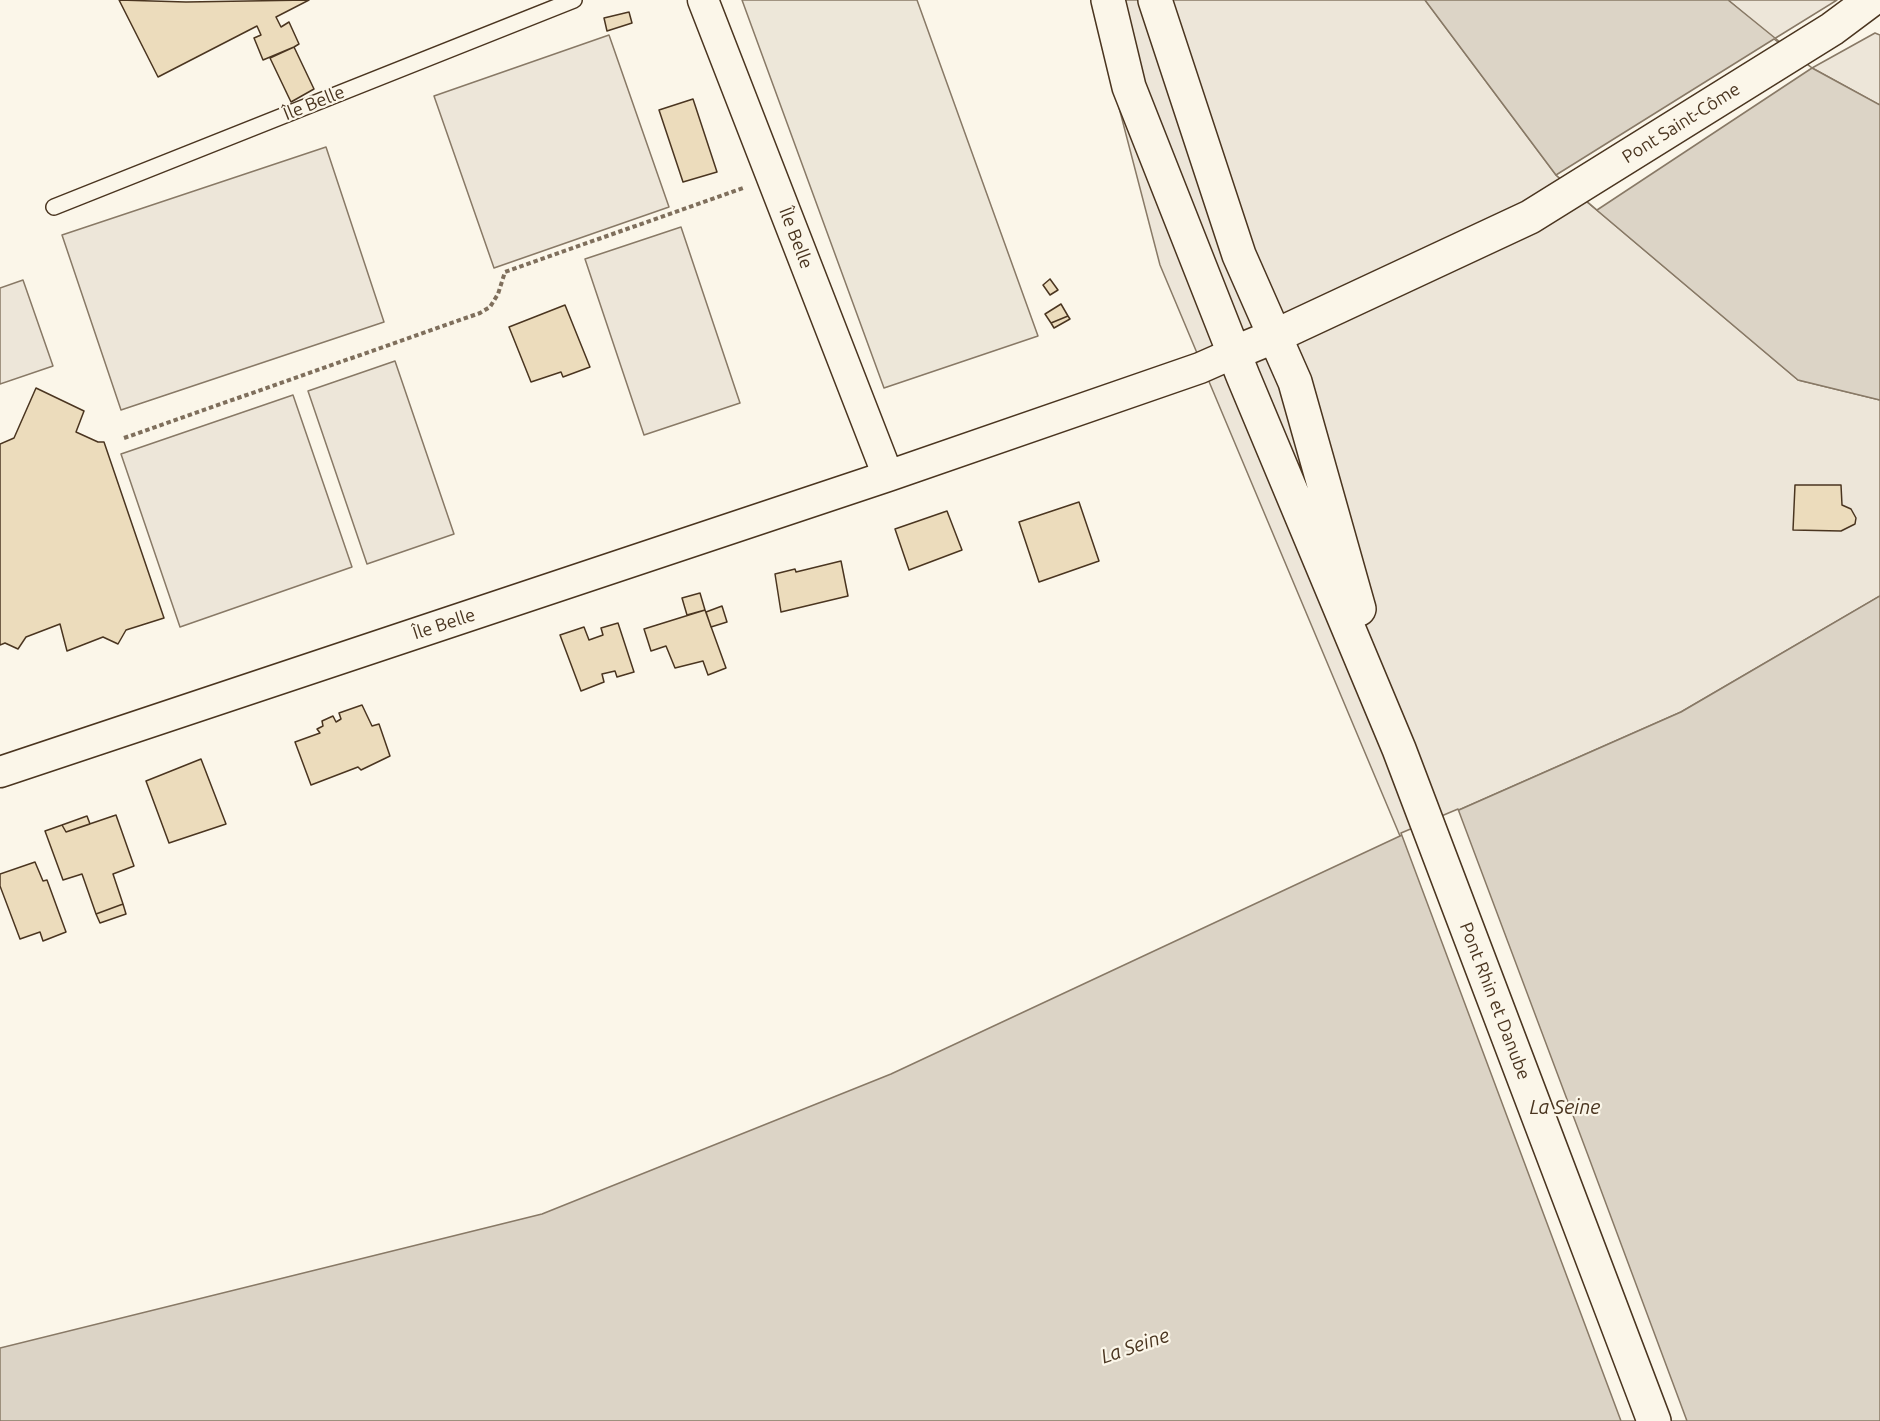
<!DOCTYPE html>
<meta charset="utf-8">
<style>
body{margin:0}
canvas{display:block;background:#fbf6e9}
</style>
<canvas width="1880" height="1421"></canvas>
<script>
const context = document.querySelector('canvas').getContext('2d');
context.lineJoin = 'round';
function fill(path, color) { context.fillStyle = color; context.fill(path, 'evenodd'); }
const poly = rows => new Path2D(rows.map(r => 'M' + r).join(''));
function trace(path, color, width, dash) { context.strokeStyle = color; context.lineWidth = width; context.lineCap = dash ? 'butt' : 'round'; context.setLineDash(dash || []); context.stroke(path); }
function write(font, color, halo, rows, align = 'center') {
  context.font = font + ' Ubuntu,sans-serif'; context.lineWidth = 4.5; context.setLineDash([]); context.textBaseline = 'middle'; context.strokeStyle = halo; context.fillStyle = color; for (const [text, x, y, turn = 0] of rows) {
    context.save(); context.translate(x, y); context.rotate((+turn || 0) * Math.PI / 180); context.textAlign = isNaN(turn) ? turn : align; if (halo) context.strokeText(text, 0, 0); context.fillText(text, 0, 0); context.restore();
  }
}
const green = poly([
 [1091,0,1425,0,1556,175,1573,190,1798,380,1880,400,1880,596,1681,712,1400,836,1160,265,1091,0],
 [1728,0,1837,0,1774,39,1728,0],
 [1875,33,1880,35,1880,105,1812,68,1875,33],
 [609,35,669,207,494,268,434,96,609,35],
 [326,147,384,322,121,410,62,235,326,147],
 [681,227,740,403,644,435,585,259,681,227],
 [23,280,53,366,0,384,0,288,23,280],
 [395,361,454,534,367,564,308,391,395,361],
 [293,395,352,567,180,627,121,454,293,395]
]);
const parking = poly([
 [742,0,917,0,1038,336,884,388,742,0]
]);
const water = poly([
 [1425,0,1728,0,1812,68,1880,105,1880,400,1798,380,1573,190,1556,175,1425,0],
 [1880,596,1880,1421,0,1421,0,1348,542,1214,891,1074,1400,836,1681,712,1880,596]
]);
const pier = poly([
 [1774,39,1812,68,1597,210,1556,175,1774,39],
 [1458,809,1589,1158,1687,1421,1621,1421,1401,833,1458,809]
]);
const building = poly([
 [119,0,186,2,309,0,276,17,281,27,289,22,299,44,294,47,263,60,254,38,261,35,257,26,158,77,119,0],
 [629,12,632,23,607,31,604,18,629,12],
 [294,47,314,89,291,102,270,58,294,47],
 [693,99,717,172,683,182,659,110,693,99],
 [1050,279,1058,290,1050,295,1043,285,1050,279],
 [1061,304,1068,316,1051,323,1045,314,1061,304],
 [565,305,590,367,563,377,561,372,531,382,509,327,565,305],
 [1068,316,1070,319,1054,328,1051,323,1068,316],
 [36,388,84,411,76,432,98,442,104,442,164,618,126,630,118,644,103,637,67,651,60,624,26,637,18,649,5,643,0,645,0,444,14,438,36,388],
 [1795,485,1841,485,1842,505,1851,509,1856,518,1855,524,1841,531,1793,530,1795,485],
 [1079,502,1099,561,1039,582,1019,522,1079,502],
 [947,511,962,550,909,570,895,529,947,511],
 [841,561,848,596,781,612,775,574,795,569,796,572,841,561],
 [700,593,705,610,687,615,682,598,700,593],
 [722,606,727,622,711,627,706,612,722,606],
 [705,610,726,668,708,675,703,661,675,668,666,646,651,651,644,629,705,610],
 [618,623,634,672,617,677,615,671,602,674,604,682,581,691,560,635,584,627,589,640,603,635,601,628,618,623],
 [362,705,372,726,379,724,390,756,361,770,358,767,311,785,295,742,320,733,317,729,323,726,322,721,333,716,336,722,341,719,339,713,362,705],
 [201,759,226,824,169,843,146,781,201,759],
 [116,815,134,866,113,874,123,904,96,914,82,874,63,880,45,831,62,825,66,832,116,815],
 [87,816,90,824,66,832,62,825,87,816],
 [35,862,43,881,47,880,66,932,43,941,40,932,20,939,0,886,0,874,35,862],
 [123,904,126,914,100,923,96,914,123,904]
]);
const path = poly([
 [124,438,480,313,490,307,498,294,505,272,743,188]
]);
const service = poly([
 [54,207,574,0]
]);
const minor = poly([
 [703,0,888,476],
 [0,772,888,476,1200,368,1234,353]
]);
const tertiary = poly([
 [1234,353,1275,336,1530,217,1832,29,1871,0]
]);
const primary = poly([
 [1108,0,1129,87,1243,376,1399,749,1654,1421],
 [1155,0,1239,255,1295,382,1359,609]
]);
const streetNames = [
 ["Île Belle",314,103,-22],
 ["Pont Saint-Côme",1681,123,-32],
 ["Île Belle",796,238,69],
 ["Île Belle",444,624,-18],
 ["Pont Rhin et Danube",1495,1001,69]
];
const waterNames = [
 ["La Seine",1565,1107],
 ["La Seine",1135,1346,-19]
];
fill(green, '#ede6d9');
trace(green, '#887966', 1.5);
fill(parking, '#ede7d9');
trace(parking, '#887966', 1.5);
fill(water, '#dcd4c6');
trace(water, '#887966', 1.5);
fill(pier, '#fbf6e9');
trace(pier, '#887966', 1.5);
fill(building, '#ecdcbc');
trace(building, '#4a3520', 1.5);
trace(service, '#4a3520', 18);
trace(minor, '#4a3520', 33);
trace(tertiary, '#4a3520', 36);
trace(primary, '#4a3520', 36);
trace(path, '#7f6f5c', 4, [4.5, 3]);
trace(service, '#fbf6e9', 15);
trace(minor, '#fbf6e9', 30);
trace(tertiary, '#fbf6e9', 33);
trace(primary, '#fbf6e9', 33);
write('18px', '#4a3520', '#fbf6e9', streetNames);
write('italic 20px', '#4a3520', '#fbf6e9', waterNames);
</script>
